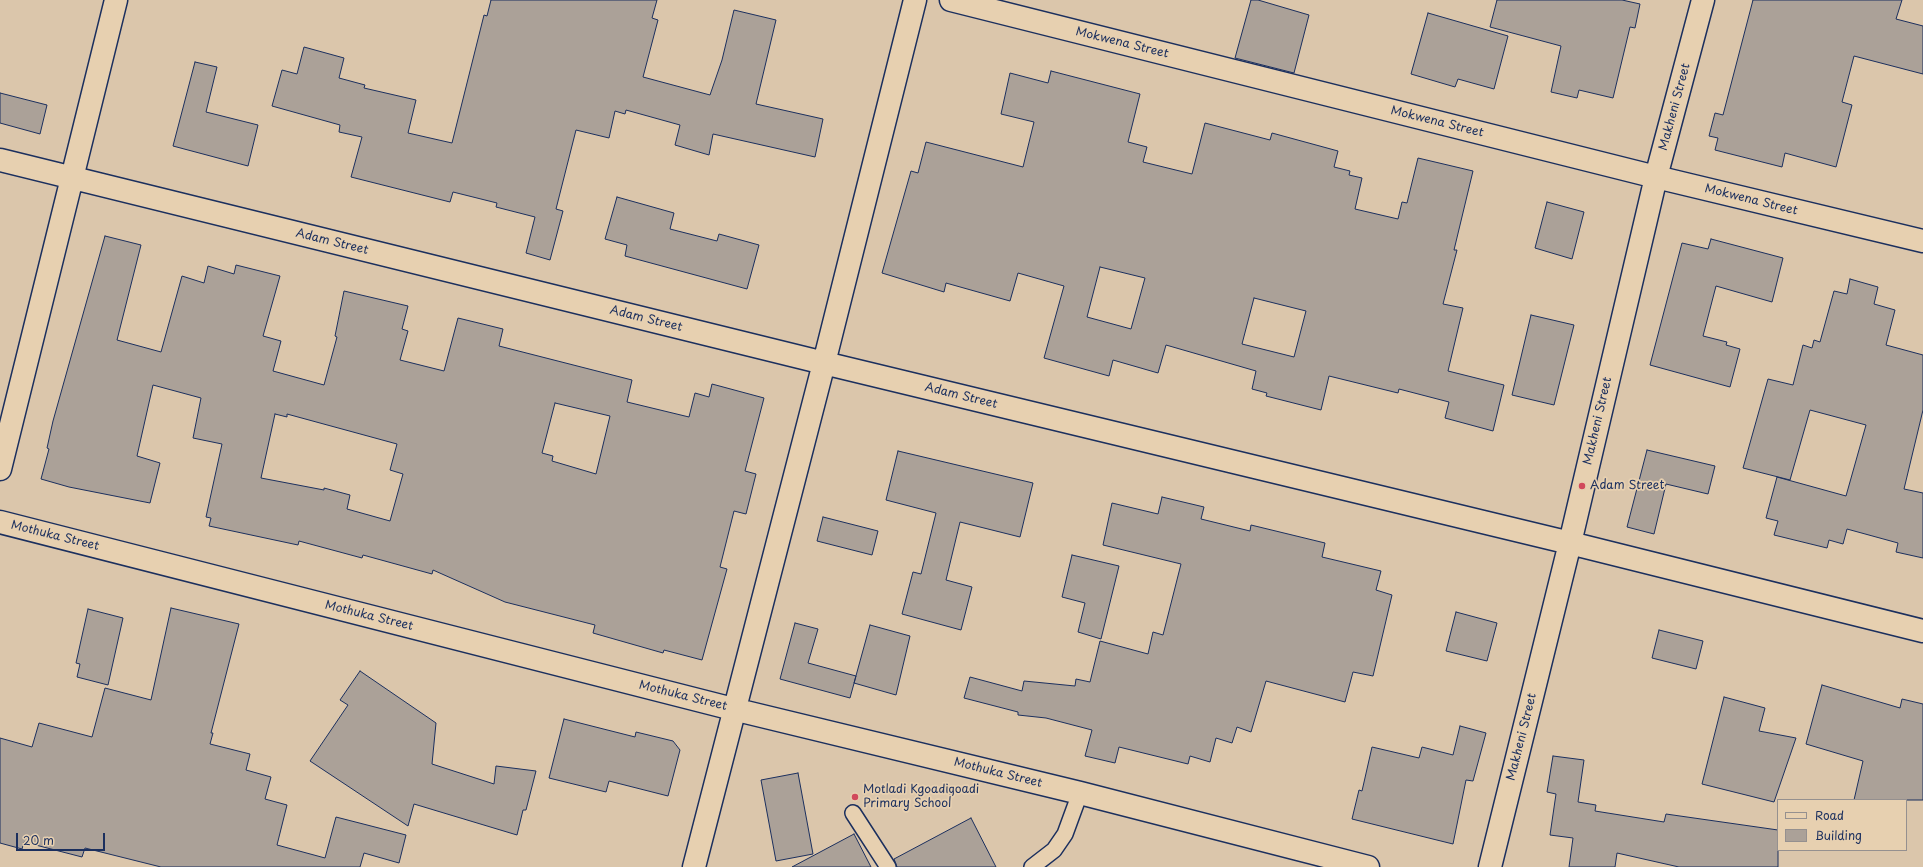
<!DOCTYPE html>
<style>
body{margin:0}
#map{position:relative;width:1923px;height:867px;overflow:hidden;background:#dbc6ab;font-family:"Playpen Sans",sans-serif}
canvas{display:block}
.legend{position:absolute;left:1777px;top:799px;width:130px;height:52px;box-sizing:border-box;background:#e7d0b0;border:1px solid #95908f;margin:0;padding:5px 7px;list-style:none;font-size:12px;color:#1b2f5e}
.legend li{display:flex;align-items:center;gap:8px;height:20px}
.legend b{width:20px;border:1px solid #95908f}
.scale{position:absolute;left:16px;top:833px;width:89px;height:18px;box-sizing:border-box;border:2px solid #1b2f5e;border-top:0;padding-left:5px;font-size:12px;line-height:14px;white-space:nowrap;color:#1b2f5e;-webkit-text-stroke:3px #e7d0b0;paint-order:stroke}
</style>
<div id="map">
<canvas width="1923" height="867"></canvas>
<ul class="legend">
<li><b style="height:5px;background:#e7d0b0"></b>Road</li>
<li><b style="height:11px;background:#aba198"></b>Building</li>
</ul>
<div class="scale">20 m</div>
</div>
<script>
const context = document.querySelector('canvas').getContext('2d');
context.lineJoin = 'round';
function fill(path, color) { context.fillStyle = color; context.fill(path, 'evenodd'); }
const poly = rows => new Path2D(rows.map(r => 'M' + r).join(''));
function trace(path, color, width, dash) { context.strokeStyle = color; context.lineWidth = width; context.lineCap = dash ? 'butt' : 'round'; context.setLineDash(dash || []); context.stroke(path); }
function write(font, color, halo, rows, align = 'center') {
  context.font = font + ' "Playpen Sans",sans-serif'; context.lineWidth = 3.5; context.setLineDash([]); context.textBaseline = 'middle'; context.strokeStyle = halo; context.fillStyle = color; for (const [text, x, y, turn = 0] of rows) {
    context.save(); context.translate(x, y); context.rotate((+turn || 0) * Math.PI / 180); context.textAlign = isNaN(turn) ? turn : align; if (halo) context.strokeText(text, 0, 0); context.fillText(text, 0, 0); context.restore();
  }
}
const building = poly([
 [491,0,657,0,652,18,658,20,643,77,710,95,722,60,734,10,776,20,756,104,823,119,815,157,713,134,709,155,675,145,680,125,626,110,625,114,615,111,609,138,576,130,556,209,563,211,550,260,526,253,535,217,496,207,497,203,453,192,450,202,351,177,362,137,339,132,340,125,272,106,282,70,297,74,304,47,344,58,339,78,365,85,364,88,416,100,408,133,452,143,484,15,487,16,491,0],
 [1251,0,1258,0,1309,15,1294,73,1235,58,1251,0],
 [1497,0,1622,0,1640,4,1635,28,1630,27,1613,98,1579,90,1577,98,1551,92,1561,46,1490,27,1497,0],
 [1753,0,1902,0,1896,19,1923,26,1923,74,1854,56,1842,102,1852,105,1836,167,1785,153,1782,167,1715,150,1718,138,1709,136,1715,113,1723,115,1753,0],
 [1428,13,1508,36,1494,89,1458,79,1455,87,1411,74,1428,13],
 [195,62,217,67,206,112,258,125,248,166,173,146,195,62],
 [1051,71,1140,94,1128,142,1147,147,1143,162,1192,174,1205,123,1270,140,1272,133,1338,151,1334,167,1350,171,1349,175,1362,178,1355,209,1398,219,1402,202,1407,203,1418,158,1473,171,1454,250,1457,250,1443,304,1463,308,1448,371,1504,385,1493,431,1445,418,1449,402,1399,389,1398,393,1329,376,1321,410,1266,396,1267,393,1252,389,1256,371,1166,345,1158,373,1113,360,1109,376,1044,358,1064,286,1018,273,1010,301,946,283,944,292,882,273,911,171,918,173,926,142,1023,167,1034,122,1001,114,1010,73,1048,83,1051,71],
 [1100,267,1145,278,1131,329,1087,317,1100,267],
 [1254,298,1306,311,1294,357,1242,344,1254,298],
 [0,93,47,105,40,134,0,123,0,93],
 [617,197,674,213,670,229,717,241,719,234,759,245,747,289,625,256,627,245,605,239,617,197],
 [1547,202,1584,212,1572,259,1535,248,1547,202],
 [105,236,141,245,117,340,161,352,182,276,204,283,208,266,234,274,236,265,280,276,263,336,281,341,273,371,324,385,337,337,335,336,344,291,408,306,402,329,408,331,400,360,444,371,458,318,503,329,499,346,632,380,627,402,689,417,695,393,709,397,712,384,764,398,745,471,756,474,746,514,734,511,720,567,727,569,702,660,664,650,663,653,593,633,595,625,505,602,433,570,432,574,363,555,362,558,299,541,298,545,209,526,211,518,206,517,222,444,193,438,201,398,153,385,137,456,160,463,150,503,69,487,41,479,49,449,47,448,53,421,105,236],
 [555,403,610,416,596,474,552,461,553,456,542,453,555,403],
 [275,414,287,417,287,414,397,444,390,470,403,474,390,521,347,509,350,495,324,488,324,490,261,478,275,414],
 [1711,239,1783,258,1772,302,1716,286,1703,336,1727,342,1726,345,1740,349,1730,387,1650,365,1682,243,1708,249,1711,239],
 [1850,279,1878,287,1874,304,1895,310,1886,345,1923,355,1923,410,1904,489,1923,493,1923,558,1896,552,1898,543,1847,529,1843,544,1829,540,1827,548,1774,535,1778,521,1766,518,1777,477,1846,496,1866,425,1810,410,1790,480,1743,468,1768,379,1793,385,1803,345,1812,348,1814,340,1820,342,1834,291,1847,294,1850,279],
 [1531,315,1574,325,1554,405,1512,395,1531,315],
 [1647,450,1715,466,1708,494,1666,484,1654,534,1627,527,1647,450],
 [898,451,1033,483,1020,537,960,522,946,580,972,587,961,630,902,614,913,572,921,574,936,513,886,500,898,451],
 [1162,497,1204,507,1201,519,1250,531,1251,525,1325,543,1322,557,1381,571,1376,590,1392,595,1373,676,1353,672,1345,702,1266,681,1251,732,1237,727,1232,743,1216,738,1210,762,1190,756,1188,764,1119,747,1115,763,1085,756,1092,730,1046,718,1018,715,1018,712,964,698,970,677,1022,691,1024,681,1075,686,1076,679,1090,682,1100,641,1148,654,1153,632,1163,635,1181,564,1103,545,1112,503,1158,514,1162,497],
 [823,517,878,531,872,555,817,541,823,517],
 [1072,555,1119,566,1101,639,1078,632,1085,603,1062,597,1072,555],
 [171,608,239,624,211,733,213,733,210,744,250,754,246,770,271,777,265,799,287,805,277,845,325,858,336,817,406,835,399,863,364,853,360,867,161,867,85,848,82,857,24,842,22,849,0,843,0,738,32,747,39,723,92,737,105,688,151,700,171,608],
 [88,609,123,618,108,685,77,677,80,664,76,663,88,609],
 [1456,612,1497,623,1487,661,1446,651,1456,612],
 [795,623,818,629,808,663,856,676,850,698,780,679,795,623],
 [870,625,910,636,896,695,854,683,870,625],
 [1659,630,1703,641,1696,669,1652,658,1659,630],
 [360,671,436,723,432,764,494,784,496,766,536,771,526,810,523,810,517,835,414,804,408,826,310,761,348,705,340,700,360,671],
 [1822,685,1900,708,1902,699,1923,704,1923,800,1854,800,1863,761,1806,744,1822,685],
 [1724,697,1765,708,1759,731,1796,738,1774,802,1702,784,1724,697],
 [564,719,635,737,636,732,673,741,680,750,668,796,609,781,606,792,549,778,564,719],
 [1460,726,1486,733,1473,781,1466,780,1453,844,1352,819,1359,790,1362,791,1372,747,1419,758,1422,747,1453,755,1460,726],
 [1553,756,1584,760,1578,802,1596,805,1595,811,1664,822,1666,814,1778,830,1778,867,1679,867,1617,853,1615,867,1569,867,1573,838,1550,835,1556,794,1547,792,1553,756],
 [798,773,813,854,776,861,761,780,798,773],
 [971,818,996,867,897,867,894,859,971,818],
 [854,834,871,867,792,867,854,834]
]);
const lane = poly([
 [853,813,888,867],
 [1032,867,1054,850,1065,834,1080,793]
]);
const street = poly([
 [951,0,1656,177,1923,241],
 [0,160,824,363,1570,543,1923,631],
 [0,469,116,0],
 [0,522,733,709,1080,793,1368,867],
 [694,867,824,363,915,0],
 [1490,867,1570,543,1656,177,1703,0]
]);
const markers = [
 [1582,486,4,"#d1495b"],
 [855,797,4,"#d1495b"]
];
const streetNames = [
 ["Mokwena Street",1122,43,14],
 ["Makheni Street",1675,107,-75],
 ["Mokwena Street",1437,122,14],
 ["Mokwena Street",1751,200,14],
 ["Adam Street",332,242,14],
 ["Adam Street",646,319,14],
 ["Adam Street",961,396,14],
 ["Makheni Street",1598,421,-77],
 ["Mothuka Street",55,536,14],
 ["Mothuka Street",369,616,14],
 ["Mothuka Street",683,696,14],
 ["Makheni Street",1522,737,-76],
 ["Mothuka Street",998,773,14]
];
const poiNames = [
 ["Adam Street",1590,486],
 ["Motladi Kgoadigoadi",863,790],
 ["Primary School",863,804]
];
fill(building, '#aba198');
trace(building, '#1b2f5e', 1);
trace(lane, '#1b2f5e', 18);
trace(street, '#1b2f5e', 25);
trace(lane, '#e7d0b0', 15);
trace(street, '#e7d0b0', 22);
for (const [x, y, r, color] of markers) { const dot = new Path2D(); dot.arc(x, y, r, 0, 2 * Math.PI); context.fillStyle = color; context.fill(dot); trace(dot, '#e7d0b0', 1.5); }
write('12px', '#1b2f5e', '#e7d0b0', streetNames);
write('12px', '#1b2f5e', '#e7d0b0', poiNames, 'left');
</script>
